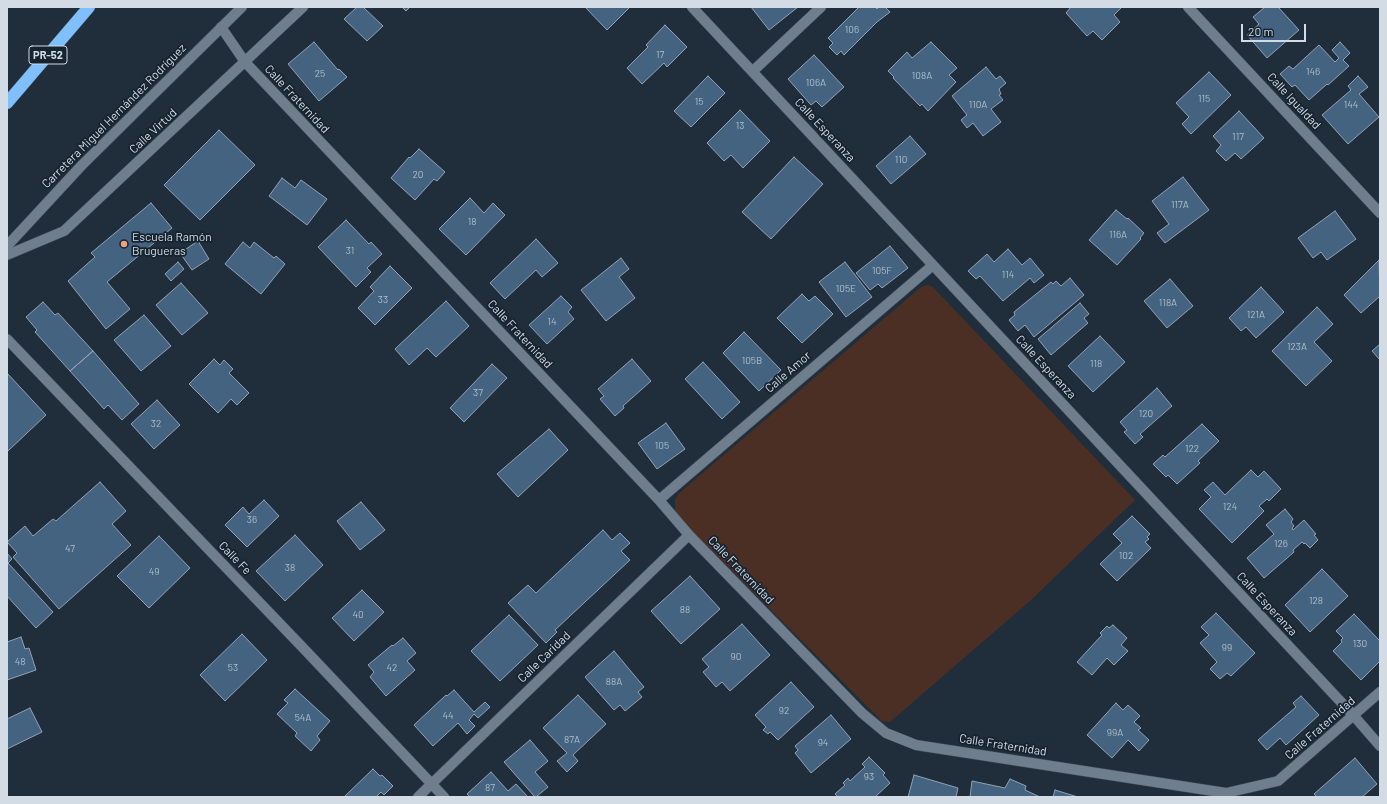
<!DOCTYPE html>
<meta charset="utf-8">
<style>
body{margin:0}
#map{position:relative;width:1387px;height:804px;overflow:hidden;background:#202d3a;font-family:Barlow,sans-serif}
canvas{display:block}
.frame{position:absolute;inset:0;border:8px solid #d3dce4;pointer-events:none}
.scale{position:absolute;left:1241px;top:24px;width:65px;height:18px;box-sizing:border-box;border:2px solid #d3dce4;border-top:0;padding-left:5px;font-size:12px;line-height:14px;white-space:nowrap;color:#d3dce4;-webkit-text-stroke:3px #162330;paint-order:stroke}
</style>
<div id="map">
<canvas width="1387" height="804"></canvas>
<div class="frame"></div>
<div class="scale">20 m</div>
</div>
<script>
const context = document.querySelector('canvas').getContext('2d');
context.lineJoin = 'round';
function fill(path, color) { context.fillStyle = color; context.fill(path, 'evenodd'); }
const poly = rows => new Path2D(rows.map(r => 'M' + r).join(''));
function trace(path, color, width, dash) { context.strokeStyle = color; context.lineWidth = width; context.lineCap = dash ? 'butt' : 'round'; context.setLineDash(dash || []); context.stroke(path); }
function write(font, color, halo, rows, align = 'center') {
  context.font = font + ' Barlow,sans-serif'; context.lineWidth = 3.5; context.setLineDash([]); context.textBaseline = 'middle'; context.strokeStyle = halo; context.fillStyle = color; for (const [text, x, y, turn = 0] of rows) {
    context.save(); context.translate(x, y); context.rotate((+turn || 0) * Math.PI / 180); context.textAlign = isNaN(turn) ? turn : align; if (halo) context.strokeText(text, 0, 0); context.fillText(text, 0, 0); context.restore();
  }
}
const green = poly([
 [928,285,933,287,1135,500,1030,601,890,722,882,721,677,516,675,510,675,500,678,494,921,287]
]);
const building = poly([
 [357,7,363,7,383,26,367,41,344,19,357,7],
 [402,7,410,7,406,11,402,7],
 [587,7,630,7,607,30,586,8,587,7],
 [751,7,798,7,769,30,751,7],
 [859,7,875,7,877,9,879,7,885,7,890,12,877,22,844,55,841,51,837,55,829,47,833,43,828,38,859,7],
 [1071,7,1122,7,1114,15,1120,22,1102,40,1093,31,1087,36,1066,13,1071,7],
 [1265,7,1278,7,1299,30,1267,58,1247,35,1259,24,1253,17,1265,7],
 [665,25,687,47,667,67,664,63,642,84,627,68,648,47,646,45,665,25],
 [314,42,338,70,339,69,347,77,319,101,288,64,314,42],
 [931,42,957,68,949,75,956,82,928,111,922,104,920,106,893,78,894,77,888,71,907,52,912,58,931,42],
 [1340,42,1350,53,1343,60,1349,66,1328,85,1327,84,1309,100,1295,85,1292,87,1280,74,1289,66,1293,69,1319,45,1335,62,1339,58,1332,50,1340,42],
 [814,55,844,87,822,107,816,101,811,105,788,79,814,55],
 [986,67,996,79,1000,76,1006,83,999,89,1001,94,999,95,1003,100,991,109,1001,122,983,136,973,123,967,128,961,120,967,115,952,96,986,67],
 [1209,72,1231,95,1191,134,1182,124,1189,117,1176,103,1209,72],
 [708,76,725,93,691,127,674,111,708,76],
 [1358,76,1368,87,1359,94,1379,117,1348,144,1322,115,1351,90,1348,86,1358,76],
 [740,110,770,141,743,168,731,155,724,161,707,143,740,110],
 [1239,111,1264,138,1241,159,1235,153,1226,161,1216,151,1221,145,1213,136,1239,111],
 [219,130,255,165,200,220,164,185,219,130],
 [910,136,926,154,891,184,876,166,910,136],
 [419,149,445,172,437,181,434,179,415,200,391,178,409,157,410,158,419,149],
 [794,157,823,184,771,239,742,212,794,157],
 [1183,177,1209,210,1165,243,1157,233,1169,224,1152,201,1183,177],
 [282,178,295,188,301,180,327,199,307,225,269,196,282,178],
 [470,198,484,213,493,203,505,215,466,255,439,229,470,198],
 [151,203,172,228,107,282,130,309,106,329,68,281,95,257,91,253,151,203],
 [1116,210,1127,219,1128,218,1144,233,1140,238,1141,239,1117,265,1089,240,1116,210],
 [1335,211,1356,239,1327,260,1321,252,1313,258,1298,238,1335,211],
 [346,220,369,244,371,242,382,254,367,268,371,272,356,287,318,247,346,220],
 [536,239,558,263,542,277,536,270,505,299,490,283,536,239],
 [198,241,209,259,192,270,180,253,198,241],
 [243,242,250,248,254,242,274,258,276,256,285,264,261,294,225,264,243,242],
 [890,246,908,268,882,288,878,284,870,290,856,273,890,246],
 [1008,249,1022,265,1030,258,1044,275,1034,283,1030,278,1003,301,980,276,976,279,968,271,987,254,994,262,1008,249],
 [621,258,629,269,619,277,635,298,606,321,581,290,621,258],
 [1379,260,1380,296,1361,313,1344,295,1379,260],
 [178,262,184,269,171,281,165,274,178,262],
 [845,262,872,297,846,317,819,282,845,262],
 [390,266,412,288,375,325,358,308,374,291,370,287,390,266],
 [1070,278,1084,295,1034,337,1025,325,1018,331,1009,320,1015,315,1014,312,1051,282,1053,284,1056,281,1061,286,1070,278],
 [1170,279,1193,306,1167,328,1144,301,1170,279],
 [181,283,208,313,182,335,156,305,181,283],
 [1261,287,1284,312,1256,338,1246,327,1241,331,1229,318,1261,287],
 [802,294,809,301,815,296,833,314,802,343,777,318,802,294],
 [561,296,572,307,568,312,574,319,547,344,529,325,561,296],
 [446,301,469,326,436,357,427,348,409,365,395,349,446,301],
 [43,302,55,315,58,313,93,351,70,371,35,332,37,330,26,317,43,302],
 [1080,303,1089,314,1084,318,1088,323,1051,355,1038,339,1080,303],
 [1317,307,1333,324,1314,342,1332,361,1306,386,1272,351,1317,307],
 [144,315,171,346,141,371,114,340,144,315],
 [744,332,781,370,759,391,723,353,744,332],
 [1100,336,1125,362,1093,392,1068,366,1100,336],
 [1380,344,1380,360,1372,351,1380,344],
 [93,351,139,404,122,420,108,405,104,409,70,371,93,351],
 [214,359,220,365,224,360,233,369,229,373,249,393,237,405,231,399,218,413,189,384,214,359],
 [632,359,651,381,623,406,624,408,615,416,600,399,604,396,598,389,632,359],
 [703,362,740,402,722,419,685,379,703,362],
 [492,364,507,378,464,422,450,408,492,364],
 [7,373,46,415,8,451,7,450,7,373],
 [1157,388,1172,406,1140,434,1143,437,1135,444,1124,432,1127,430,1120,422,1157,388],
 [157,400,180,425,154,449,131,424,157,400],
 [666,423,685,449,657,469,638,443,666,423],
 [1202,424,1219,441,1198,461,1200,463,1177,484,1168,475,1166,477,1153,464,1163,455,1165,457,1202,424],
 [549,429,568,450,518,497,497,474,549,429],
 [1251,470,1258,477,1264,471,1281,489,1269,501,1267,499,1259,506,1264,511,1232,543,1199,509,1211,497,1204,490,1213,482,1225,495,1251,470],
 [100,482,126,511,112,524,131,545,59,609,13,557,17,553,7,542,25,526,33,536,53,519,56,521,100,482],
 [264,500,279,516,247,547,225,525,243,507,249,514,264,500],
 [361,502,385,530,360,550,337,521,361,502],
 [1285,509,1293,519,1291,522,1294,526,1292,528,1293,530,1304,520,1316,534,1314,535,1318,540,1310,548,1305,543,1304,544,1302,542,1293,550,1294,552,1264,578,1247,558,1274,534,1266,525,1285,509],
 [1132,516,1150,534,1147,537,1149,539,1145,542,1151,548,1117,581,1100,564,1122,543,1113,534,1132,516],
 [603,530,612,540,620,533,630,543,621,551,630,560,555,630,557,632,546,643,508,603,528,585,536,593,603,530],
 [295,535,323,565,285,601,256,571,295,535],
 [159,536,190,568,149,608,117,576,159,536],
 [7,553,12,559,8,563,53,612,36,628,7,596,7,553],
 [1322,569,1348,596,1310,632,1285,605,1322,569],
 [690,576,720,609,681,644,651,611,690,576],
 [362,590,384,612,354,641,332,618,362,590],
 [1216,613,1255,653,1231,676,1227,673,1220,679,1210,669,1217,662,1200,643,1209,635,1201,627,1216,613],
 [1354,614,1380,641,1380,647,1379,648,1380,649,1380,661,1361,680,1333,651,1342,642,1341,640,1343,638,1336,631,1354,614],
 [509,615,538,645,500,681,471,651,509,615],
 [742,624,770,655,730,691,722,682,716,687,703,672,709,667,702,659,742,624],
 [1113,625,1127,638,1121,645,1128,651,1114,665,1107,658,1092,675,1077,662,1102,635,1100,633,1107,626,1109,628,1113,625],
 [242,634,267,660,225,701,200,675,242,634],
 [21,637,25,649,29,648,36,670,7,680,7,642,21,637],
 [403,638,416,653,407,661,415,670,386,696,370,677,374,672,368,665,392,645,393,646,403,638],
 [614,651,644,687,638,692,642,697,625,711,620,705,614,710,585,677,614,651],
 [791,682,814,707,778,740,770,732,768,734,763,730,766,727,755,715,791,682],
 [295,689,330,721,317,736,320,740,311,751,295,736,297,733,277,714,288,703,284,700,295,689],
 [454,690,474,712,485,702,490,707,478,718,474,714,469,720,475,726,467,734,458,723,433,746,414,725,446,695,447,696,454,690],
 [578,695,606,724,573,755,578,761,567,772,557,761,567,753,543,728,578,695],
 [1301,696,1319,715,1286,745,1280,738,1267,750,1258,740,1296,707,1293,703,1301,696],
 [1116,703,1123,710,1128,705,1140,716,1134,722,1141,728,1138,730,1149,740,1139,751,1128,740,1112,758,1087,735,1116,703],
 [30,708,42,732,7,749,7,719,30,708],
 [831,715,851,739,811,773,795,753,798,750,795,746,831,715],
 [530,740,548,761,535,772,548,787,536,797,535,797,504,762,530,740],
 [869,757,885,773,883,775,890,783,875,797,838,797,835,794,845,785,843,783,848,778,850,781,865,767,862,764,869,757],
 [1355,758,1377,784,1362,797,1317,797,1314,794,1355,758],
 [373,769,380,776,382,775,393,786,384,795,381,792,376,797,344,797,373,769],
 [491,772,508,791,516,784,528,797,470,797,467,794,491,772],
 [914,775,958,788,956,797,908,797,914,775],
 [1010,779,1026,786,1025,790,1040,797,970,797,972,781,1005,788,1010,779],
 [1055,790,1078,797,1053,797,1055,790]
]);
const minor = poly([
 [692,7,1354,716,1380,746],
 [1188,7,1380,213],
 [221,27,245,62,659,500,689,535,862,713,886,733,916,745,1226,793,1278,781,1380,692],
 [753,71,821,7],
 [7,255,64,231,303,7],
 [7,339,307,652,444,797],
 [659,500,933,265],
 [418,797,689,535]
]);
const tertiary = poly([
 [7,246,82,165,242,7]
]);
const motorway = poly([
 [7,103,89,7]
]);
const markers = [
 [124,244,4,"#f2a080"]
];
const numberNames = [
 ["106",852,30],
 ["17",660,55],
 ["146",1313,72],
 ["25",320,74],
 ["108A",922,76],
 ["106A",816,83],
 ["115",1204,99],
 ["15",699,102],
 ["110A",978,105],
 ["144",1351,105],
 ["13",740,126],
 ["117",1238,137],
 ["110",901,160],
 ["20",418,175],
 ["117A",1180,205],
 ["18",472,222],
 ["116A",1118,235],
 ["31",350,251],
 ["105F",882,271],
 ["114",1008,275],
 ["105E",846,289],
 ["33",383,300],
 ["118A",1168,303],
 ["121A",1256,315],
 ["14",552,322],
 ["123A",1297,347],
 ["105B",752,361],
 ["118",1096,364],
 ["37",478,393],
 ["120",1146,414],
 ["32",156,424],
 ["105",662,446],
 ["122",1192,449],
 ["124",1230,507],
 ["36",252,520],
 ["126",1281,544],
 ["47",70,549],
 ["102",1126,556],
 ["38",290,568],
 ["49",154,572],
 ["128",1316,601],
 ["88",685,610],
 ["40",358,615],
 ["130",1360,644],
 ["99",1227,648],
 ["90",736,657],
 ["48",20,662],
 ["53",233,668],
 ["42",392,668],
 ["88A",614,682],
 ["92",784,711],
 ["44",448,716],
 ["54A",303,718],
 ["99A",1115,733],
 ["87A",572,740],
 ["94",823,743],
 ["93",869,777],
 ["87",490,788]
];
const shields = [
 [48,55,38]
];
const shieldNames = [
 ["PR-52",48,55]
];
const streetNames = [
 ["Calle Fraternidad",297,99,47],
 ["Calle Igualdad",1294,101,47],
 ["Carretera Miguel Hernández Rodríguez",114,116,-45],
 ["Calle Esperanza",825,130,47],
 ["Calle Virtud",153,131,-43],
 ["Calle Fraternidad",520,334,47],
 ["Calle Esperanza",1046,367,47],
 ["Calle Amor",788,372,-41],
 ["Calle Fe",235,558,46],
 ["Calle Fraternidad",741,570,46],
 ["Calle Esperanza",1267,604,47],
 ["Calle Caridad",544,657,-44],
 ["Calle Fraternidad",1320,728,-41],
 ["Calle Fraternidad",1003,745,9]
];
const poiNames = [
 ["Escuela Ramón",132,237],
 ["Brugueras",132,251]
];
fill(green, '#4c2f24');
fill(building, '#446381');
trace(building, '#93a3b3', 1);
trace(minor, '#3e4954', 11);
trace(tertiary, '#3e4954', 11);
trace(motorway, '#3e4954', 13);
trace(minor, '#6e7e8d', 10);
trace(tertiary, '#6e7e8d', 10);
trace(motorway, '#7fbffc', 12);
for (const [x, y, r, color] of markers) { const dot = new Path2D(); dot.arc(x, y, r, 0, 2 * Math.PI); context.fillStyle = color; context.fill(dot); trace(dot, '#162330', 1.5); }
write('10px', '#afbecb', null, numberNames);
for (const [x, y, w] of shields) { const box = new Path2D(); box.roundRect(x - w / 2, y - 9, w, 18, 3); context.fillStyle = '#162330'; context.fill(box); trace(box, '#d3dce4', 1); }
write('bold 11px', '#d3dce4', null, shieldNames);
write('12px', '#d3dce4', '#162330', streetNames);
write('12px', '#d3dce4', '#162330', poiNames, 'left');
</script>
